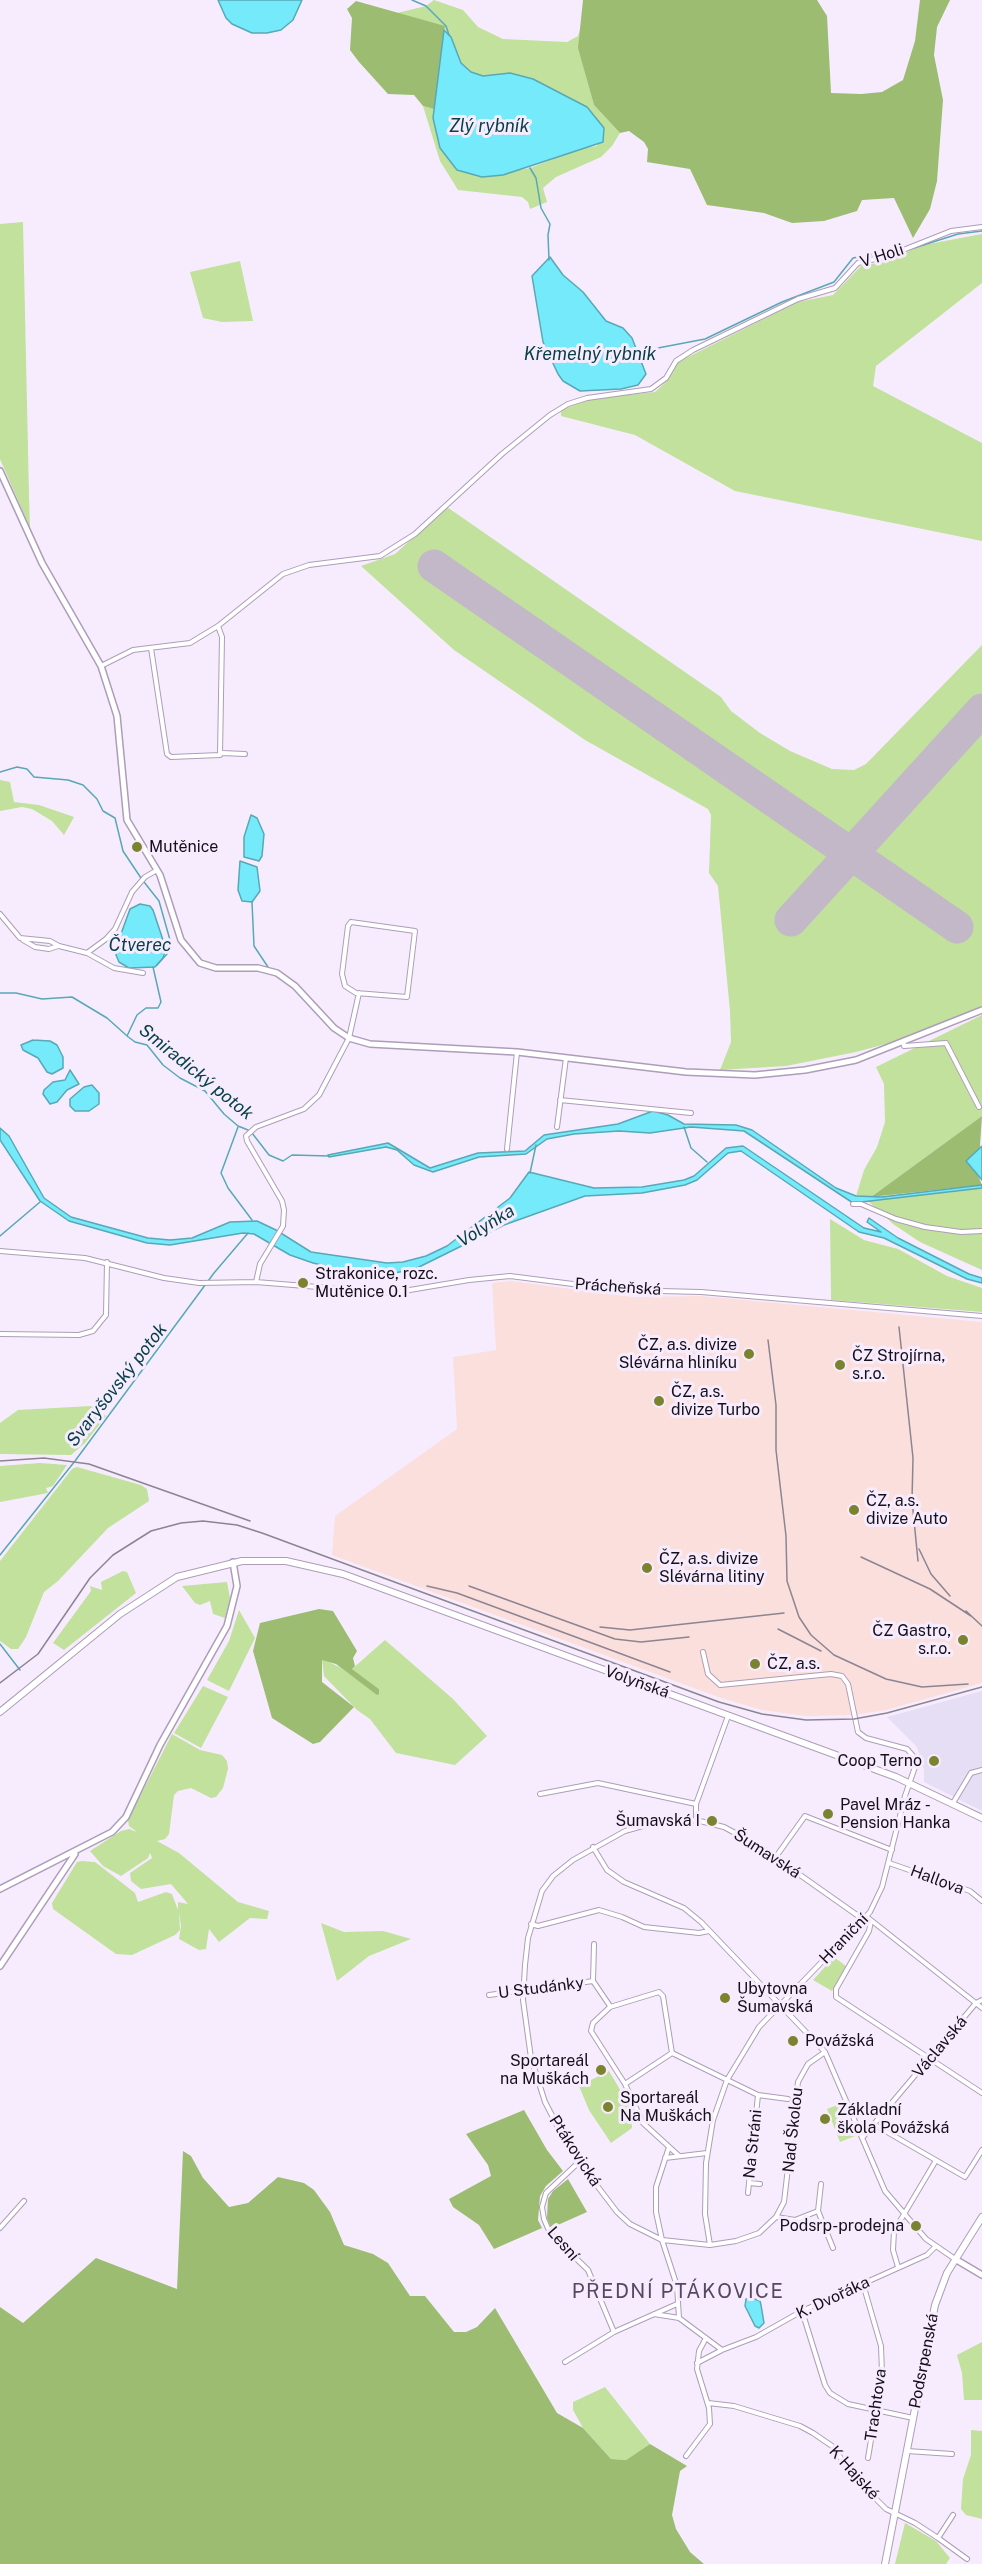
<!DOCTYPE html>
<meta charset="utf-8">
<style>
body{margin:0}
canvas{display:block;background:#f7ecfe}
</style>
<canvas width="982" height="2564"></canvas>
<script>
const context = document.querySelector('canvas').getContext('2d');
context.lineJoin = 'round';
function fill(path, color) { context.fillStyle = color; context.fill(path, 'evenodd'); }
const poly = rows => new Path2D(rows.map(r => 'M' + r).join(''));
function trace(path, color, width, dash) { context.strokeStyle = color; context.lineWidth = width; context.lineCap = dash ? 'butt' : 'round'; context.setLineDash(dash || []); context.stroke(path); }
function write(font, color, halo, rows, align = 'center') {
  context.font = font + ' "Public Sans",sans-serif'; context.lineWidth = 6; context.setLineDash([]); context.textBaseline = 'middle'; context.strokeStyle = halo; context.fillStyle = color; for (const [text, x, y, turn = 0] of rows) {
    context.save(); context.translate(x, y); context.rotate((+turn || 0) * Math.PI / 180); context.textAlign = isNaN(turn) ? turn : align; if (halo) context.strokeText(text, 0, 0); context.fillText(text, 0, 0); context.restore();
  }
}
const commercial = poly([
 [982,1691,982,1811,924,1782,924,1770,917,1747,887,1717]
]);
const industrial = poly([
 [511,1281,632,1297,700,1296,982,1322,982,1683,886,1710,853,1715,806,1716,762,1710,721,1698,332,1555,335,1516,457,1429,453,1357,496,1350,492,1283]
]);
const green = poly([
 [434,0,463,10,478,27,503,39,567,42,578,36,580,29,579,50,594,105,620,133,612,146,601,157,556,177,543,188,547,202,530,209,528,202,522,197,458,190,440,161,423,106,434,109,433,118,457,170,482,177,530,168,579,149,597,146,604,128,587,107,510,73,482,76,471,72,461,63,444,26,397,13,426,6],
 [23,222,29,496,30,528,0,459,0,224],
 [982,234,982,283,876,366,873,386,982,443,982,541,735,491,635,435,561,416,561,410,590,399,655,392,667,381,678,362,798,302,833,295,861,266,893,260,918,246],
 [240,261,253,321,222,322,203,318,190,272],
 [447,507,721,697,731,711,760,733,790,751,832,769,854,770,866,764,982,645,982,1006,904,1039,856,1052,786,1066,720,1070,731,1042,730,1011,718,886,709,873,711,815,708,809,585,740,454,650,361,566,395,554],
 [0,780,10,782,14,802,39,805,74,817,64,835,52,821,32,809,22,807,0,811],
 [982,1015,982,1116,871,1197,856,1196,864,1170,877,1147,885,1122,884,1084,876,1067],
 [982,1188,982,1270,920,1242,893,1224,868,1201],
 [830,1219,864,1240,898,1249,947,1276,982,1288,982,1312,831,1300],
 [91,1406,106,1416,85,1443,71,1455,0,1454,0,1423,18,1410],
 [40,1463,67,1465,53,1486,46,1488,48,1493,0,1502,0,1466],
 [77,1467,141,1485,147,1489,149,1501,108,1528,58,1581,44,1592,26,1637,18,1649,11,1649,0,1641,0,1561,72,1469],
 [123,1571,127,1572,136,1593,64,1650,53,1643,91,1591,90,1586,102,1590,101,1582],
 [227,1582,230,1598,225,1618,213,1614,210,1601,200,1605,195,1603,182,1586],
 [239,1610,255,1638,229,1691,207,1680,229,1641],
 [385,1640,453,1699,487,1736,455,1765,396,1753,370,1719,357,1710,324,1676,322,1660,325,1660,341,1668,377,1694,379,1689,352,1669],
 [203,1686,228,1697,201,1748,174,1733],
 [172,1734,200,1750,222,1755,227,1761,228,1769,223,1788,216,1797,211,1798,191,1788,178,1791,174,1795,169,1834,165,1839,157,1841,179,1853,238,1902,269,1911,267,1919,250,1918,219,1942,209,1929,206,1949,199,1950,179,1939,181,1926,179,1912,180,1930,175,1935,132,1955,116,1954,53,1909,52,1903,77,1862,82,1861,95,1862,135,1893,138,1902,166,1892,172,1894,178,1910,178,1902,188,1904,171,1884,141,1889,131,1881,130,1873,152,1858,150,1853,148,1858,121,1876,103,1866,90,1851,121,1831,129,1829,137,1832,129,1826,128,1820],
 [321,1923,344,1932,383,1931,411,1939,369,1956,337,1981],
 [834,1957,846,1966,832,1991,813,1980],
 [609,2071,635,2115,631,2117,632,2128,611,2143,589,2110,579,2086],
 [842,2103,855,2136,840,2142,827,2109],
 [982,2342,982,2400,964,2400,962,2373,957,2355],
 [605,2387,650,2444,626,2460,611,2459,583,2428,573,2410,573,2402],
 [971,2430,982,2431,982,2519,966,2515,961,2509,963,2479,971,2455],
 [905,2523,936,2541,950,2558,946,2564,895,2564]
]);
const forest = poly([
 [583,0,817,0,827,16,831,93,861,94,882,92,903,80,915,41,920,0,950,0,937,27,934,55,943,100,937,181,930,209,913,238,894,198,862,200,857,211,824,221,792,223,764,213,707,205,690,169,647,162,648,149,644,142,629,131,620,133,594,105,578,48],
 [356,1,445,26,434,109,423,106,414,95,388,94,359,62,350,50,352,18,347,9],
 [982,1116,978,1175,982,1185,871,1197],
 [319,1609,333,1611,357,1651,353,1658,355,1666,352,1669,379,1689,379,1694,377,1695,336,1664,322,1660,322,1682,354,1707,320,1742,313,1744,272,1718,253,1651,260,1623],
 [524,2110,547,2150,563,2171,546,2186,540,2196,538,2220,542,2228,494,2249,479,2225,453,2207,449,2199,491,2176,488,2165,466,2134],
 [183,2151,191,2156,203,2178,229,2207,248,2203,278,2177,304,2183,314,2190,330,2212,344,2245,373,2254,388,2263,410,2296,425,2296,454,2332,466,2332,477,2327,495,2308,557,2413,583,2428,611,2459,626,2460,650,2444,687,2466,680,2471,672,2515,676,2529,690,2552,704,2564,0,2564,0,2307,23,2323,96,2258,177,2289],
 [568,2179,587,2212,551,2228,547,2218,548,2199,553,2191]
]);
const water = poly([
 [218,0,302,0,293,20,281,30,267,33,252,33,232,24,226,18,218,0],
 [444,30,451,37,461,63,471,72,483,76,510,73,533,79,587,107,604,128,603,142,503,175,482,177,457,170,440,148,433,118,444,30],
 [550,257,563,275,583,292,606,321,623,328,632,338,646,374,638,385,621,389,580,391,563,381,558,374,543,342,532,276,550,257],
 [251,815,257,818,264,834,262,856,259,861,244,857,244,837,251,815],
 [240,861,257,867,260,891,252,902,242,901,238,890,240,861],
 [140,904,150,906,153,910,166,949,163,958,155,967,129,968,119,962,116,955,117,945,130,909,140,904],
 [33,1040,50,1041,57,1045,63,1057,63,1068,52,1074,47,1072,38,1058,23,1050,21,1045,33,1040],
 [70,1070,79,1084,67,1090,57,1102,50,1104,43,1094,44,1090,53,1082,65,1080,70,1070],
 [92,1085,99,1093,99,1104,89,1111,75,1111,70,1106,70,1099,84,1087,92,1085],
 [653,1111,668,1115,684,1124,736,1125,752,1130,836,1188,856,1196,882,1197,982,1185,982,1188,853,1203,744,1131,691,1127,650,1133,619,1131,574,1134,547,1139,526,1154,479,1157,433,1172,414,1165,397,1150,386,1147,329,1157,328,1155,388,1143,430,1168,478,1153,525,1151,544,1135,618,1124,653,1111],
 [0,1128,9,1136,44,1198,71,1217,148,1238,170,1240,192,1238,230,1222,257,1221,276,1230,311,1252,387,1263,403,1262,426,1256,447,1246,510,1198,529,1172,594,1188,642,1187,684,1180,694,1176,726,1148,743,1146,864,1228,881,1232,867,1222,869,1218,898,1238,969,1274,982,1278,982,1283,967,1279,884,1238,859,1232,741,1151,728,1153,697,1180,685,1185,642,1193,585,1196,504,1225,415,1269,384,1275,350,1272,313,1263,290,1255,254,1234,243,1233,170,1245,147,1243,69,1221,40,1201,0,1140,0,1128],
 [982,1146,982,1180,966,1161,982,1146],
 [752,2298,760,2301,761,2305,764,2323,759,2328,755,2326,745,2306,746,2299,752,2298]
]);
const stream = poly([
 [412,0,426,6,446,26,449,35],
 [530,168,536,178,541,208,550,224,548,235,549,260],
 [914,248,958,234,982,231],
 [637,352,705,339,782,302,834,282,853,258,900,249],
 [0,772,17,767,27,769,34,777,68,780,83,785,97,799,103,811,115,818,123,851,141,878],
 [144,882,159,901,170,940,167,954,157,965],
 [252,902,254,946,268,967],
 [153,967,161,1002,158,1008,146,1008,137,1015,127,1036,135,1042,147,1045,163,1065,180,1078,205,1091,224,1114,238,1126,248,1130],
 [0,993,16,993,42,999,72,997,107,1018,126,1035],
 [238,1127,221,1173,228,1188,252,1220],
 [684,1127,691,1148,707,1162],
 [252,1133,269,1155,283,1161,292,1155,329,1156],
 [530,1173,536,1145],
 [0,1236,40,1202],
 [0,1555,75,1461,214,1273,248,1233],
 [0,1644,20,1670]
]);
const runway = poly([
 [434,566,957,927],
 [791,920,982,710]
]);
const minor = poly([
 [151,648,167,754,171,757,220,755,222,637,218,626],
 [101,666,133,650,190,643,218,626,283,574,309,565,380,556,415,534,502,454,550,415,568,404,587,398,651,389,666,378,676,361,693,350,798,299,835,288,858,263,888,256,951,231,982,227],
 [222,753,245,754],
 [0,914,20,938,50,941,59,946,87,953,106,939,115,929,132,892,145,877,157,870],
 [351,922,415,931,407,997,356,993,345,986,342,974,348,926,351,922],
 [23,940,35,947,49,949,58,946],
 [87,953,114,968,143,973],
 [903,1042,904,1046,946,1043,979,1107],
 [560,1100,691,1113],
 [557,1127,566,1058],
 [507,1149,517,1052],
 [853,1204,861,1204,896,1219,925,1227,961,1232,982,1231],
 [0,1251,85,1258,164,1278,199,1283,256,1282,392,1293,469,1280,510,1276,620,1290,701,1292,982,1316],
 [256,1282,260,1264,283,1226,284,1210,282,1201,247,1141,246,1136,256,1127,304,1109,319,1095,349,1038,359,993],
 [0,1334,79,1335,93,1331,106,1315,107,1262],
 [703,1652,708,1674,720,1685,831,1674,842,1676,848,1684,858,1732,866,1738,907,1749,914,1757,916,1764,905,1796,882,1887,870,1912,759,2027,727,2080,713,2120,706,2163,705,2214,710,2245],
 [540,1794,598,1783,696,1804],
 [953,1803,971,1773,982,1770],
 [696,1820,696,1804,728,1716],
 [593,1847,607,1870,624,1882,684,1908,701,1922,825,2052,885,2191,926,2239,955,2259],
 [775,1858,805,1816,892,1850],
 [889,1863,970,1891,982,1901],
 [867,1917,982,2008],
 [864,1920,759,1846,724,1827,696,1820,660,1821,625,1831,573,1860,553,1876,542,1891,528,1938,525,1965,523,2000,531,2058,545,2102,570,2150,617,2212,630,2224,662,2240,677,2286,679,2318,722,2350,756,2337,802,2311,927,2255,935,2247],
 [871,1921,869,1931,836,1989,836,1997,982,2093],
 [531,1924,538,1926,599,1910,622,1917,644,1927,699,1933,709,1931],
 [594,1944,593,1981,610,2006],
 [489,1995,593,1981],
 [672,2053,758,2095,788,2099],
 [625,2084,672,2053,663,1996,659,1992,610,2007,593,2023,591,2031,625,2084,643,2123,678,2155],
 [875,2125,965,2177,982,2150],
 [863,2137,976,2003,982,2000],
 [669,2147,656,2187,656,2212,662,2240,710,2245,736,2241,759,2233,776,2217,784,2202,798,2082,808,2064,825,2052],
 [665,2158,707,2153],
 [579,2162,546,2193,542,2207,544,2219,550,2233,588,2270,614,2332],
 [749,2183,760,2184],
 [821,2184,818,2211,833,2248],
 [748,2193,758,2095],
 [776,2217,795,2220,818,2211],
 [0,2228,24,2201],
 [898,2267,893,2250,894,2231,935,2162],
 [863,2284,881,2346,882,2373,868,2458],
 [802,2311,825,2385,830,2393,848,2404,913,2418],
 [654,2314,679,2318],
 [565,2362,614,2332,677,2304],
 [697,2363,722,2350],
 [708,2403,734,2406,800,2426,813,2433,832,2446,856,2479,886,2509,915,2523,938,2538,953,2515],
 [907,2451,952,2454],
 [686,2456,710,2424,709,2408,697,2369,699,2351,706,2338],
 [938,2538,967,2559]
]);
const tertiary = poly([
 [0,471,42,563,101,666,117,716,127,820,160,875,181,940,200,963,216,968,258,968,277,973,295,986,334,1028,349,1038,370,1044,517,1052,686,1072,755,1075,805,1070,856,1060,982,1010],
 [0,1889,112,1832,126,1817,160,1745,227,1626,237,1586,233,1562],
 [0,1966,75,1854],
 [955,2259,982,2275]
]);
const primary = poly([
 [0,1712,120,1614,177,1577,242,1561,286,1561,343,1574,896,1777,982,1818],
 [885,2564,935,2305,947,2273,982,2217]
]);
const rail = poly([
 [899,1327,913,1458,912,1500,918,1561],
 [768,1340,776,1405,776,1450,786,1536,787,1581,799,1617,811,1635,834,1655,886,1679,922,1687,968,1684],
 [0,1461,44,1458,89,1464,250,1521],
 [919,1549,931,1574,950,1596],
 [861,1557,930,1589,971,1616],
 [427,1586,457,1593,670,1672],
 [469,1586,615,1639,641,1642,689,1637],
 [966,1611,982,1626],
 [600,1627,630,1630,784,1613],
 [778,1629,821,1651],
 [0,1683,38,1654,90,1578,113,1555,151,1531,181,1523,203,1521,237,1525,262,1533,719,1702,762,1714,806,1720,854,1719,887,1713,982,1687]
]);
const markers = [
 [137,847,6,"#7b832f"],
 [303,1283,6,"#7b832f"],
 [749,1354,6,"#7b832f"],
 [840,1365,6,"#7b832f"],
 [659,1401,6,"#7b832f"],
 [854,1510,6,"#7b832f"],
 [647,1568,6,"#7b832f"],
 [963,1640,6,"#7b832f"],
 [755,1664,6,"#7b832f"],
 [934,1761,6,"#7b832f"],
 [828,1814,6,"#7b832f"],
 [712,1821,6,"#7b832f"],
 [725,1998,6,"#7b832f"],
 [793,2041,6,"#7b832f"],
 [601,2070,6,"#7b832f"],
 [608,2107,6,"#7b832f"],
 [825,2119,6,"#7b832f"],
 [916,2226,6,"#7b832f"]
];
const streetNames = [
 ["V Holi",882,256,-18],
 ["Prácheňská",618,1287,4],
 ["Volyňská",637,1682,20],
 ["Šumavská",767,1854,33],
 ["Hallova",937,1880,20],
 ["Hraniční",844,1939,-46],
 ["U Studánky",541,1988,-7],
 ["Václavská",940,2047,-50],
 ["Nad Školou",793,2130,-84],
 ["Na Stráni",753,2144,-84],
 ["Ptákovická",575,2151,57],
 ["Lesní",563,2244,49],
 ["K. Dvořáka",833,2298,-25],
 ["Podsrpenská",924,2361,-79],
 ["Trachtova",876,2405,-82],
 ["K Hajské",854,2473,48]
];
const poiNames = [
 ["Mutěnice",149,847],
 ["Strakonice, rozc.",315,1274],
 ["Mutěnice 0.1",315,1292],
 ["ČZ, a.s. divize",737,1345,"right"],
 ["Slévárna hliníku",737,1363,"right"],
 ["ČZ Strojírna,",852,1356],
 ["s.r.o.",852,1374],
 ["ČZ, a.s.",671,1392],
 ["divize Turbo",671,1410],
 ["ČZ, a.s.",866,1501],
 ["divize Auto",866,1519],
 ["ČZ, a.s. divize",659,1559],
 ["Slévárna litiny",659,1577],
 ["ČZ Gastro,",951,1631,"right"],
 ["s.r.o.",951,1649,"right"],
 ["ČZ, a.s.",767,1664],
 ["Coop Terno",922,1761,"right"],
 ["Pavel Mráz -",840,1805],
 ["Pension Hanka",840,1823],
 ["Šumavská I",700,1821,"right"],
 ["Ubytovna",737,1989],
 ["Šumavská",737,2007],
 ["Povážská",805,2041],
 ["Sportareál",589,2061,"right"],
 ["na Muškách",589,2079,"right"],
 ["Sportareál",620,2098],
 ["Na Muškách",620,2116],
 ["Základní",837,2110],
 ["škola Povážská",837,2128],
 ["Podsrp-prodejna",904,2226,"right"]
];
const waterNames = [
 ["Zlý rybník",489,126],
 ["Křemelný rybník",590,354],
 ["Čtverec",140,945],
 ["Smiradický potok",196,1072,39],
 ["Volyňka",486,1226,-32],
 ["Svaryšovský potok",117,1385,-52]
];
const quarterNames = [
 ["PŘEDNÍ PTÁKOVICE",678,2292]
];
fill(commercial, '#e6def4');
fill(industrial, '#fadfdc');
fill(green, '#c1e19c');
fill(forest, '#9bbc71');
fill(water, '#75eafa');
trace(water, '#58a8b6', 1.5);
trace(stream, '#58a8b6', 1.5);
trace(runway, '#c2b8c8', 33);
trace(minor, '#ae9db9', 6);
trace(tertiary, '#ae9db9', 8);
trace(primary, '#ae9db9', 8);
trace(minor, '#fff', 4);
trace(tertiary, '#fff', 5);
trace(primary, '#fff', 6);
trace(rail, '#8c8492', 1.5);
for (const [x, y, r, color] of markers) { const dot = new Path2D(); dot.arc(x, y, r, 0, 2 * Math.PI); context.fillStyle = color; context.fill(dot); trace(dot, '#f7ecfe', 2); }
write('16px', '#150f19', '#f7ecfe', streetNames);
write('16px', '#150f19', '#f7ecfe', poiNames, 'left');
write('italic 18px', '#063f46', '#f7ecfe', waterNames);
context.letterSpacing = '1.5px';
write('20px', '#574861', '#f7ecfe', quarterNames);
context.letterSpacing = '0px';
</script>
